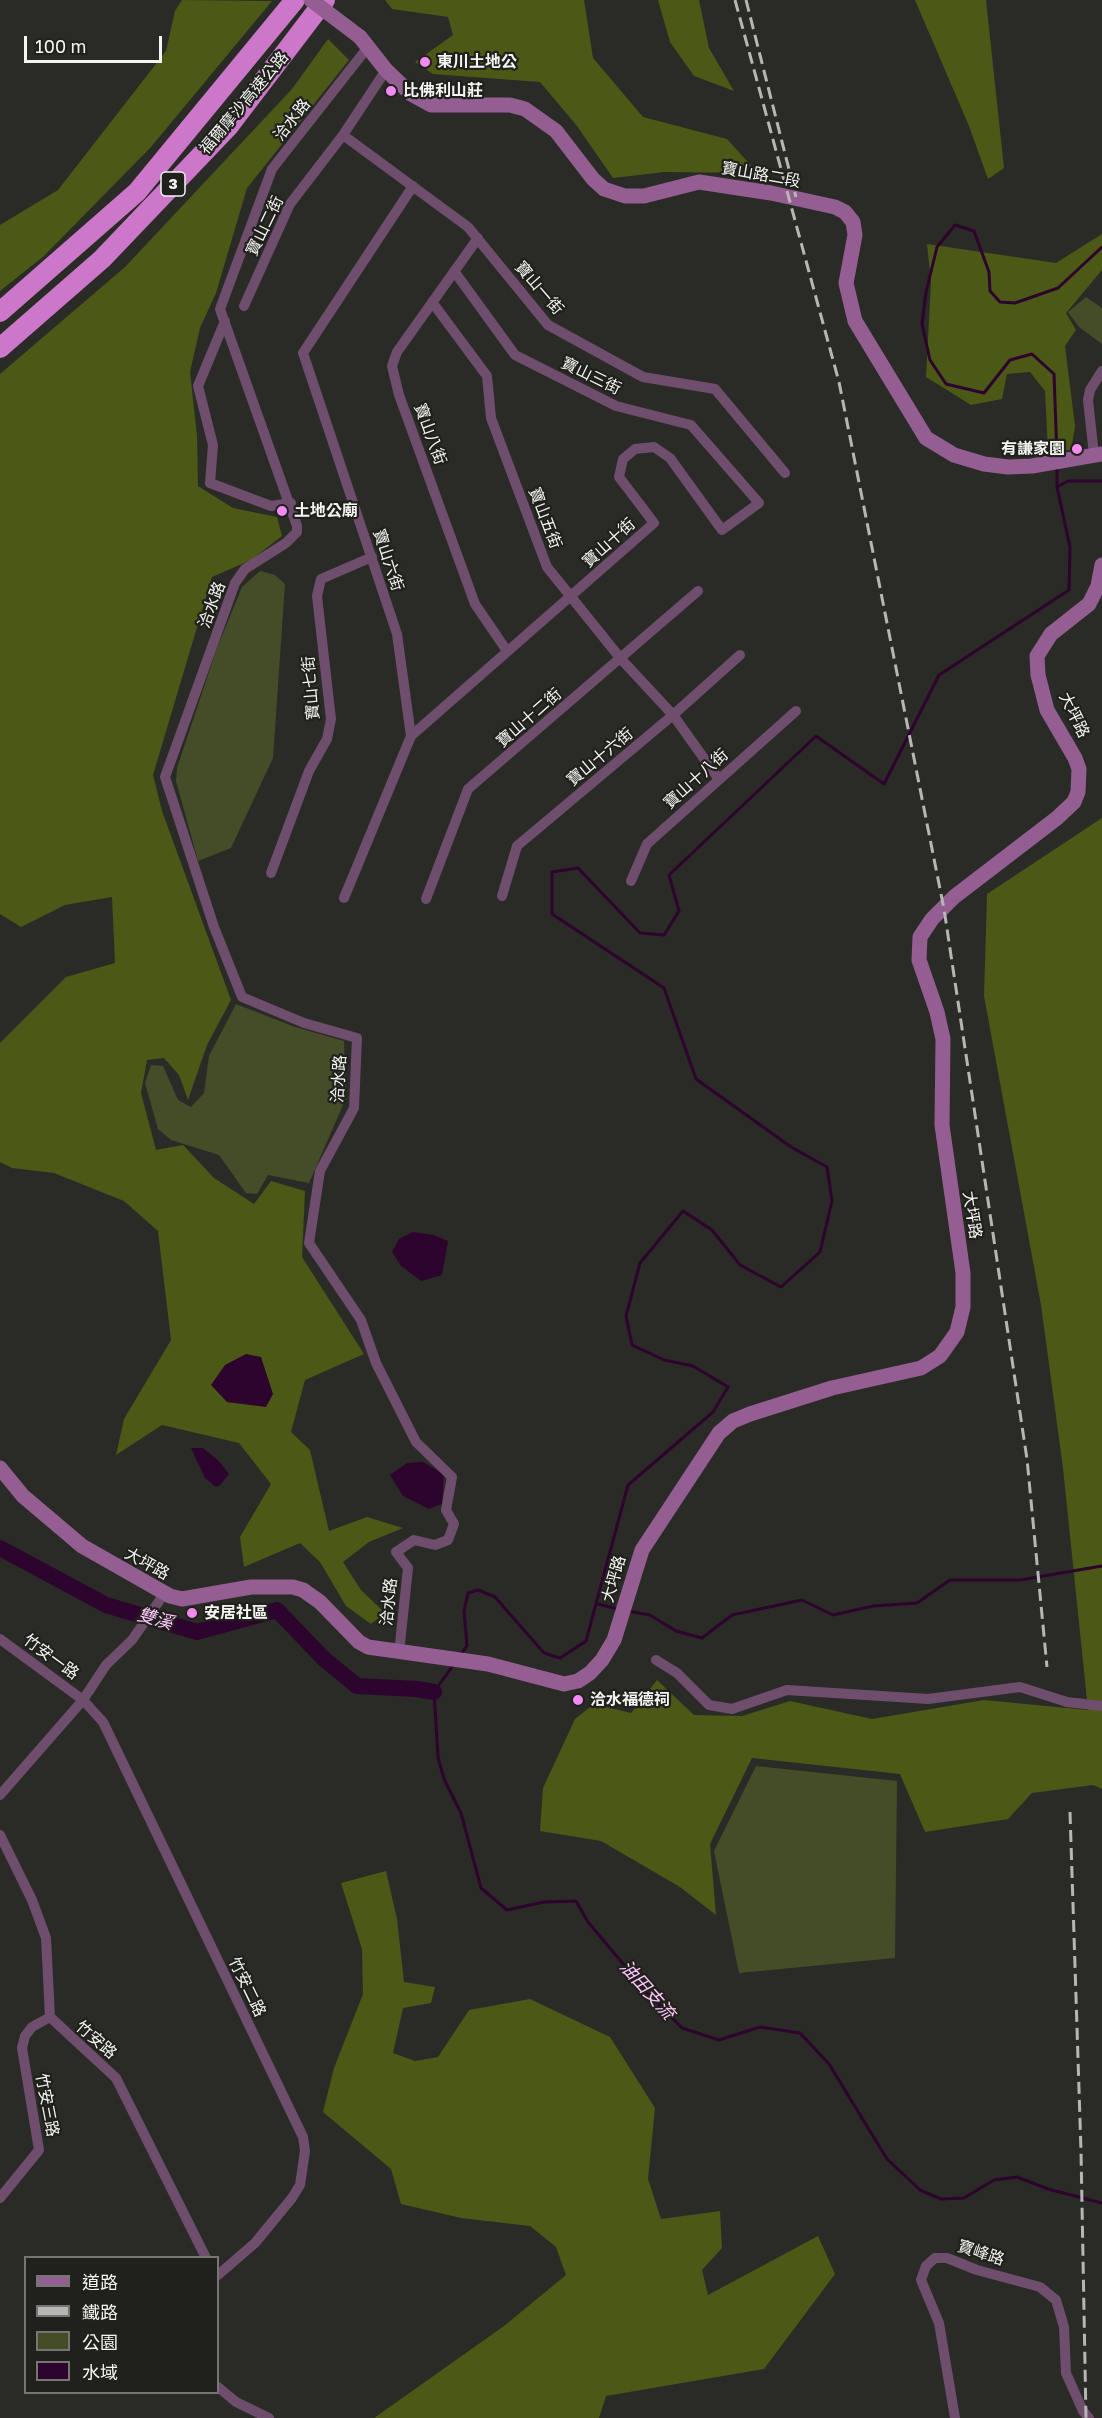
<!DOCTYPE html>
<meta charset="utf-8">
<style>
body{margin:0}
#map{position:relative;width:1102px;height:2418px;overflow:hidden;background:#2a2b26;font-family:"Golos Text","Noto Sans TC",sans-serif}
canvas{display:block}
.legend{position:absolute;left:24px;top:2256px;width:195px;height:138px;box-sizing:border-box;background:#20211c;border:2px solid #757672;margin:0;padding:8px 10px;list-style:none;font-size:18px;color:#f4f5f2}
.legend li{display:flex;align-items:center;gap:12px;height:30px}
.legend b{width:30px;border:2px solid #757672}
.scale{position:absolute;left:24px;top:36px;width:138px;height:27px;box-sizing:border-box;border:3px solid #f4f5f2;border-top:0;padding-left:8px;font-size:18px;line-height:21px;white-space:nowrap;color:#f4f5f2;-webkit-text-stroke:4px #20211c;paint-order:stroke}
</style>
<div id="map">
<canvas width="1102" height="2418"></canvas>
<ul class="legend">
<li><b style="height:8px;background:#945e93"></b>道路</li>
<li><b style="height:8px;background:#b6b7b4"></b>鐵路</li>
<li><b style="height:16px;background:#444d28"></b>公園</li>
<li><b style="height:16px;background:#2d042d"></b>水域</li>
</ul>
<div class="scale">100 m</div>
</div>
<script>
const context = document.querySelector('canvas').getContext('2d');
context.lineJoin = 'round';
function fill(path, color) { context.fillStyle = color; context.fill(path, 'evenodd'); }
const poly = rows => new Path2D(rows.map(r => 'M' + r).join(''));
function trace(path, color, width, dash) { context.strokeStyle = color; context.lineWidth = width; context.lineCap = dash ? 'butt' : 'round'; context.setLineDash(dash || []); context.stroke(path); }
function write(font, color, halo, rows, align = 'center') {
  context.font = font + ' "Golos Text","Noto Sans TC",sans-serif'; context.lineWidth = 4.5; context.setLineDash([]); context.textBaseline = 'middle'; context.strokeStyle = halo; context.fillStyle = color; for (const [text, x, y, turn = 0] of rows) {
    context.save(); context.translate(x, y); context.rotate((+turn || 0) * Math.PI / 180); context.textAlign = isNaN(turn) ? turn : align; if (halo) context.strokeText(text, 0, 0); context.fillText(text, 0, 0); context.restore();
  }
}
const green = poly([
 [1086,297,1102,308,1102,344,1079,327,1068,312],
 [260,571,275,575,285,584,273,758,231,848,198,861,176,781,177,768,217,648,242,587],
 [236,1004,295,1027,344,1041,346,1098,309,1183,268,1175,257,1194,246,1193,219,1155,171,1140,158,1129,145,1083,151,1065,163,1066,178,1100,191,1107,204,1093,209,1056],
 [756,1766,897,1781,895,1958,739,1973,714,1851]
]);
const forest = poly([
 [182,0,272,1,151,147,44,256,0,291,0,225,58,190,166,51,175,11],
 [385,0,584,0,593,58,643,117,727,139,758,173,665,172,613,178,577,126,540,82,433,74,415,62,453,35,448,17,392,9],
 [658,0,699,0,709,48,734,91,694,76,670,42],
 [915,0,986,0,1004,168,988,179,969,126],
 [328,39,349,60,247,188,216,293,200,328,190,372,197,436,198,486,233,508,277,517,282,536,251,560,212,577,153,775,162,811,231,1000,207,1045,188,1100,179,1075,164,1058,147,1060,141,1093,156,1150,183,1145,214,1178,254,1204,271,1181,305,1191,302,1257,364,1354,305,1380,291,1432,310,1450,329,1531,367,1517,403,1528,369,1542,343,1562,361,1590,385,1613,371,1624,346,1606,320,1562,300,1543,244,1567,240,1537,271,1484,239,1443,162,1425,116,1455,124,1419,171,1340,158,1231,124,1201,54,1173,12,1168,0,1162,0,1043,66,977,115,963,112,897,65,905,21,927,0,914,0,374,125,267,292,89],
 [1102,234,1102,270,1066,313,1076,330,1065,346,1075,426,1071,450,1048,451,1045,391,1030,372,1007,374,1002,399,971,405,926,377,931,282,927,244,1056,263],
 [1102,818,1102,1789,1093,1785,1032,1793,1008,1819,925,1832,900,1774,752,1758,710,1844,716,1915,680,1887,601,1841,540,1831,543,1788,575,1719,594,1704,631,1713,657,1680,694,1715,742,1716,790,1701,872,1719,984,1700,1088,1710,1063,1468,1041,1305,984,996,987,894],
 [386,1871,397,1919,404,1982,435,1987,431,2003,403,2008,393,2053,415,2061,438,2057,469,2010,530,1999,610,2037,655,2108,648,2179,661,2219,720,2211,722,2248,702,2270,708,2295,818,2236,835,2274,764,2369,606,2396,599,2418,374,2418,504,2326,566,2275,556,2247,530,2226,461,2218,401,2204,391,2169,323,2112,334,2068,363,1994,362,1949,341,1883]
]);
const water = poly([
 [413,1232,434,1235,448,1241,442,1275,421,1281,401,1266,392,1252,399,1239],
 [246,1354,261,1357,273,1394,266,1407,227,1402,211,1385,225,1365],
 [191,1448,203,1448,219,1461,229,1474,220,1485,216,1487,205,1478],
 [423,1462,444,1474,442,1504,429,1509,403,1496,390,1475,407,1463]
]);
const stream = poly([
 [1057,457,1054,374,1032,354,1010,360,984,393,946,384,930,360,922,324,926,292,937,247,955,225,974,231,989,272,990,291,1000,302,1015,303,1058,288,1102,247],
 [1057,466,1057,487],
 [598,1604,618,1609],
 [627,1611,650,1615,676,1631,702,1638,732,1615,802,1600,833,1615,873,1606,917,1603,950,1580,1020,1580,1102,1566],
 [461,1654,467,1646,464,1611,468,1593,478,1590,495,1597,544,1653,560,1658,586,1641,628,1485,713,1412,728,1387,693,1366,664,1360,632,1345,626,1316,640,1263,683,1211,712,1230,740,1265,781,1287,820,1252,832,1201,827,1167,791,1147,696,1079,664,988,552,914,552,872,578,868,640,933,664,935,679,911,669,875,816,736,884,784,939,675,1069,590,1070,547,1057,487,1068,481,1102,481],
 [454,1664,434,1692,438,1757,444,1779,461,1813,481,1888,507,1910,544,1902,576,1901,588,1922,645,1990,682,2028,719,2040,760,2027,800,2033,829,2064,887,2159,920,2190,941,2199,964,2198,994,2180,1017,2177,1048,2189,1102,2203]
]);
const river = poly([
 [0,1548,106,1605,197,1632,277,1610,324,1659,357,1686,417,1689,434,1692]
]);
const street = poly([
 [368,47,272,169,220,309,297,526,297,532,286,543,245,569,235,583,165,777,214,927,242,997,304,1023,357,1038,354,1108,320,1171,309,1243,361,1320,376,1363,416,1442,452,1477,446,1510,454,1524,448,1540,435,1545,414,1540,396,1552,408,1568,399,1653],
 [386,70,343,135,468,227,548,325,643,377,715,389,785,473],
 [478,238,397,352,392,366,399,395,475,604,507,651],
 [432,302,487,376,491,418,547,567,621,659,673,715,718,778],
 [244,306,290,204,343,135],
 [225,321,198,386,213,445,210,483,271,506,291,503],
 [1094,455,1088,400,1090,390,1102,371],
 [411,736,654,523,619,477,623,459,635,449,654,447,670,458,722,530,759,503,691,425,616,406,515,355,454,271],
 [271,873,309,771,327,739,331,719,317,596,321,579,372,557],
 [631,881,647,844,796,711],
 [502,896,517,846,673,715,740,655],
 [344,898,411,736,397,634,303,353,413,186],
 [426,899,468,789,698,591],
 [0,1639,83,1700,103,1722,303,2137,305,2151,300,2185,292,2198,255,2243,218,2275],
 [656,1660,677,1673,709,1705,732,1709,787,1690,928,1699,1020,1687,1067,1702,1102,1706],
 [0,1795,83,1700,106,1665,132,1640,164,1594],
 [0,1835,32,1900,46,1938,50,2017,116,2078,206,2258],
 [0,2198,39,2150,22,2048,25,2036,32,2027,50,2017],
 [218,2387,236,2402,269,2418],
 [955,2418,939,2323,921,2280,926,2266,935,2258,947,2258,977,2270,1040,2287,1056,2300,1064,2327,1066,2373,1083,2411,1089,2418]
]);
const secondary = poly([
 [360,37,386,70,411,94,431,105,510,105,525,109,556,131,593,179,604,189,625,196,644,196,699,182,771,193,835,207,845,212,853,222,855,235,846,283,855,321,926,438,954,455,984,464,1008,467,1032,466,1102,454],
 [0,1468,23,1496,82,1546,170,1596,182,1599,251,1587,293,1587,303,1590,320,1602,359,1642,368,1647,488,1664,564,1684,578,1681,590,1673,602,1660,614,1640,642,1550,719,1433,733,1421,750,1414,832,1388,921,1368,940,1356,957,1332,963,1307,963,1273,942,1125,943,1039,937,1012,919,960,920,937,932,919,954,897,1057,818,1074,802,1078,792,1079,769,1075,758,1047,710,1038,675,1037,656,1051,634,1089,604,1098,586,1102,565]
]);
const highway = poly([
 [0,312,137,192,295,0],
 [0,348,102,259,229,126,325,0]
]);
const rail = poly([
 [735,0,839,382,944,909,1027,1459,1047,1667],
 [746,0,796,197],
 [1070,1812,1081,2151,1086,2418]
]);
const secondaryBridge = poly([
 [311,0,360,37]
]);
const markers = [
 [425,62,6,"#f38af1"],
 [391,91,6,"#f38af1"],
 [1077,449,6,"#f38af1"],
 [282,511,6,"#f38af1"],
 [192,1613,6,"#f38af1"],
 [578,1700,6,"#f38af1"]
];
const shields = [
 [173,184,24]
];
const shieldNames = [
 ["3",173,184]
];
const poiNames = [
 ["東川土地公",437,62],
 ["比佛利山莊",403,91],
 ["有謙家園",1065,449,"right"],
 ["土地公廟",294,511],
 ["安居社區",204,1613],
 ["洽水福德祠",590,1700]
];
const streetNames = [
 ["福爾摩沙高速公路",244,103,-50],
 ["洽水路",292,120,-52],
 ["寶山路二段",761,175,10],
 ["寶山二街",265,226,-64],
 ["寶山一街",539,288,49],
 ["寶山三街",591,376,26],
 ["寶山八街",430,434,70],
 ["寶山五街",545,518,69],
 ["寶山十街",609,543,-42],
 ["寶山六街",388,560,72],
 ["洽水路",212,605,-69],
 ["寶山七街",311,688,-95],
 ["大坪路",1074,715,64],
 ["寶山十二街",529,718,-41],
 ["寶山十六街",600,757,-40],
 ["寶山十八街",696,779,-42],
 ["洽水路",339,1079,-86],
 ["大坪路",972,1215,81],
 ["大坪路",147,1564,29],
 ["大坪路",614,1579,-74],
 ["洽水路",389,1602,-84],
 ["竹安一路",51,1657,36],
 ["竹安二路",247,1987,64],
 ["竹安路",96,2040,41],
 ["竹安三路",47,2105,79],
 ["寶峰路",981,2253,18]
];
const waterNames = [
 ["雙溪",155,1619,16],
 ["油田支流",647,1990,48]
];
fill(green, '#444d28');
fill(forest, '#4b5816');
fill(water, '#2d042d');
trace(stream, '#2d042d', 3);
trace(river, '#2d042d', 16);
trace(street, '#6f4d6d', 10);
trace(secondary, '#945e93', 15);
trace(highway, '#cc77ca', 20);
trace(rail, '#b6b7b4', 3, [12, 6]);
trace(secondaryBridge, '#945e93', 15);
for (const [x, y, r, color] of markers) { const dot = new Path2D(); dot.arc(x, y, r, 0, 2 * Math.PI); context.fillStyle = color; context.fill(dot); trace(dot, '#20211c', 2); }
for (const [x, y, w] of shields) { const box = new Path2D(); box.roundRect(x - w / 2, y - 12, w, 24, 4.5); context.fillStyle = '#20211c'; context.fill(box); trace(box, '#f4f5f2', 1.5); }
write('bold 15px', '#f4f5f2', null, shieldNames);
write('bold 16px', '#f4f5f2', '#20211c', poiNames, 'left');
write('16px', '#f4f5f2', '#20211c', streetNames);
write('italic 18px', '#fdc4fa', '#20211c', waterNames);
</script>
